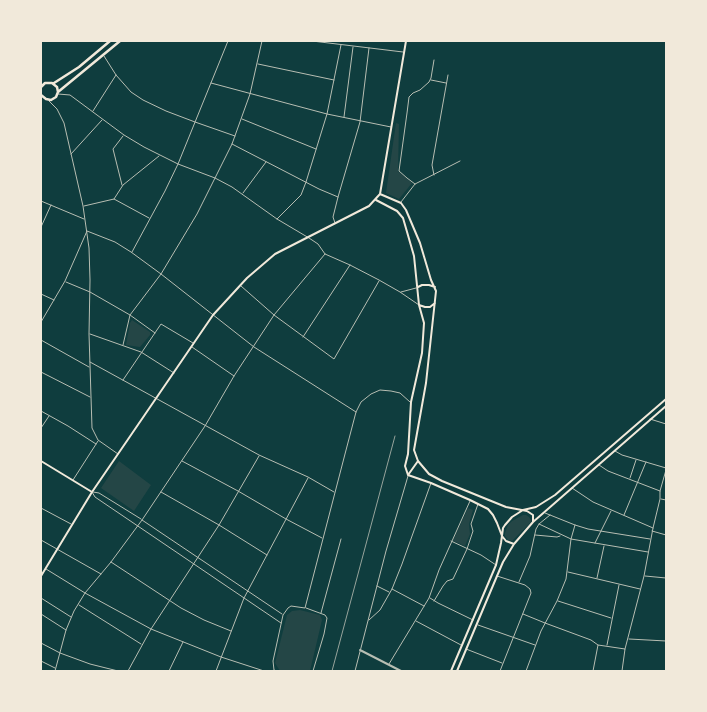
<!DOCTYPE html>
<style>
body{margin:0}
#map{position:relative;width:707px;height:712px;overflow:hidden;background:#0f3d3e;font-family:"Varela Round",sans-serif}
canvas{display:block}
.frame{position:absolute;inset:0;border:42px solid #f1e9da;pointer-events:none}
</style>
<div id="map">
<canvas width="707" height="712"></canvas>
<div class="frame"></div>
</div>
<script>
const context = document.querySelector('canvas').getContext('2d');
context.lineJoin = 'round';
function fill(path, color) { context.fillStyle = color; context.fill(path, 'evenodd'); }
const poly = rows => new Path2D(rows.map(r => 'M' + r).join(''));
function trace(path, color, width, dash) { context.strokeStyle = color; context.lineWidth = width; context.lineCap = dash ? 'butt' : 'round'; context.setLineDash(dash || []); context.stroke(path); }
const green = poly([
 [396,123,399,124,398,171,412,183,399,199,386,193],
 [132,320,150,332,150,335,140,347,126,345,130,323],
 [119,461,151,485,134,511,101,488],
 [468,508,473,510,469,524,470,534,465,546,453,541],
 [523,515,526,515,529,517,531,520,531,522,512,541,508,540,505,536,505,533,508,525,512,521],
 [300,610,320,615,322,620,310,671,280,671,275,663,287,615,292,611]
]);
const pedestrian = poly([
 [142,520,282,614]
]);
const minor = poly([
 [312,41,403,52],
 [104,56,116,75,131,92,143,100,166,111,195,122,235,136],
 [258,64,334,80],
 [431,80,446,83],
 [211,83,327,114,391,127],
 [58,94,70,95,124,135,144,147,178,164,215,178,232,187,277,219,309,238,318,244,325,254,350,265,379,280,400,292,419,305],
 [49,101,57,109,64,123,83,206,89,248,90,280,89,334,92,428,98,440,118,454],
 [93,111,116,75],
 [344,117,353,47],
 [242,119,316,149],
 [232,144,319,189,338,197],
 [71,154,102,120],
 [434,175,432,165,448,75],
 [415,184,407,178,399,171,407,113,409,97,413,93,420,90,429,82,431,78,434,60],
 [122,185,113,149,123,136],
 [243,193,266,162],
 [114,199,123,185,159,156],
 [41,201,84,219],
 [401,202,415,184,460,161],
 [84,206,114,199,149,218],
 [277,219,301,195,306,182,327,114,341,45],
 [335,223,333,217,338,197,360,122,369,48],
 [41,227,51,205],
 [132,252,165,191,178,164,228,41],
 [66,282,90,292,130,315,155,333],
 [241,286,274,315,334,359,379,281],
 [401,292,416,288],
 [41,294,54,300],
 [41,322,65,281,87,231,115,242,131,252,161,274,254,347,356,412],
 [90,334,141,352,174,373],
 [303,337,350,265],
 [41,340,89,367],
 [123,345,130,315,161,274,197,214,232,144,250,94,262,41],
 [192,347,234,376],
 [90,362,259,455,308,477,334,492],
 [41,372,90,397],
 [123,380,161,324,193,343],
 [41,411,68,426,96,444],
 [650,419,666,424],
 [41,428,49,416],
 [615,451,622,455,666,468],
 [182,461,238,491,286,519,322,538],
 [599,465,608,471,660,491],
 [630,478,636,460],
 [73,480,98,441],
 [572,488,593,502,653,528],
 [92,492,95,497,281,623],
 [93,492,99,493,141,519],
 [161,492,219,525,267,555],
 [661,499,666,500],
 [41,508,71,524],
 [545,513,575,525,588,529,650,539],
 [624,515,646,462],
 [539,524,571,539,648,552],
 [652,531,666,535],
 [535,535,557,537,560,536],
 [41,540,101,574],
 [451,541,481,555,496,565],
 [595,543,611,511],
 [111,562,181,608,204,620,231,631],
 [46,569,85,593,151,629,221,657,264,671],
 [568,572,640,589],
 [497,576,525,585,530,589,531,593,500,671],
 [645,576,666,578],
 [597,578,604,546],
 [519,582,530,556,536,529,539,524,550,515],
 [377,586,389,592],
 [392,589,424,606],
 [41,598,71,617],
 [430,598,438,603,473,620],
 [434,601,443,586,447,581,453,579,467,549,473,531,471,524,478,504],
 [558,601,611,618],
 [79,605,141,644],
 [306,608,325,615,327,618,324,634,313,671],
 [321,613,341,539],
 [41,614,66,630],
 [523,614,545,623,591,640,598,645],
 [369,620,380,610,392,589,402,564,431,483],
 [416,621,461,645],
 [478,625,535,645],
 [629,639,666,641],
 [41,643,60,653,90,664,118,671],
 [607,645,619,585],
 [466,649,502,663],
 [625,649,644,576,653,528,660,499,660,491,666,470],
 [41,661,55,668],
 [389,664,429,598,439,570,470,501],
 [55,671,66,630,74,611,85,593,111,562,142,520,205,426,234,376,274,315,325,254],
 [128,671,151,629,219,525,259,456],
 [169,671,183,642],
 [216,671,244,598,308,478],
 [276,671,274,670,273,661,283,615,288,608,291,606,305,608,345,454,356,412,361,402,371,394,380,390,391,391,400,393,410,402],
 [355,671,386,551,408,476],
 [526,671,541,631,557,601,566,579,571,539,575,525],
 [593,671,598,645,625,649,622,671]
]);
const tertiary = poly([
 [360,650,401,671]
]);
const secondary = poly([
 [380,194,401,203,406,210,420,243,431,280,436,291,426,383,414,450,418,461,429,474,442,481,506,507,527,511,533,515,533,522],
 [376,200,397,211,403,218,414,256,419,305,424,323,422,353,411,402,408,454,405,466,408,475,431,483,470,500,488,509,493,515,497,523,502,536,506,541,514,544],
 [418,287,422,285,429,285,435,287],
 [419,305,425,307,430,307,435,303],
 [41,461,92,492],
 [408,475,418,461],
 [41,576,92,492,213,315,247,278,275,254,369,206,380,194,406,41],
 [451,671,496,565,501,543,503,528,505,525,512,517,523,510,536,507,555,495,666,399],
 [457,671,497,576,503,562,514,544,533,522,666,406]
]);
const trunk = poly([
 [54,83,79,67,110,41],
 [41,87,45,83,52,83,57,87,58,92,56,97,51,100,46,99,41,95],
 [58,92,120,41]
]);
const rail = poly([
 [332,671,395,436]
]);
fill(green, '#244646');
trace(pedestrian, '#b8beb3', 1);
trace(minor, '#b8beb3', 1);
trace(tertiary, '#b8beb3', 2);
trace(secondary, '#f1e9da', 2);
trace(trunk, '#f1e9da', 2.5);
trace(rail, '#97a49c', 1);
</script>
